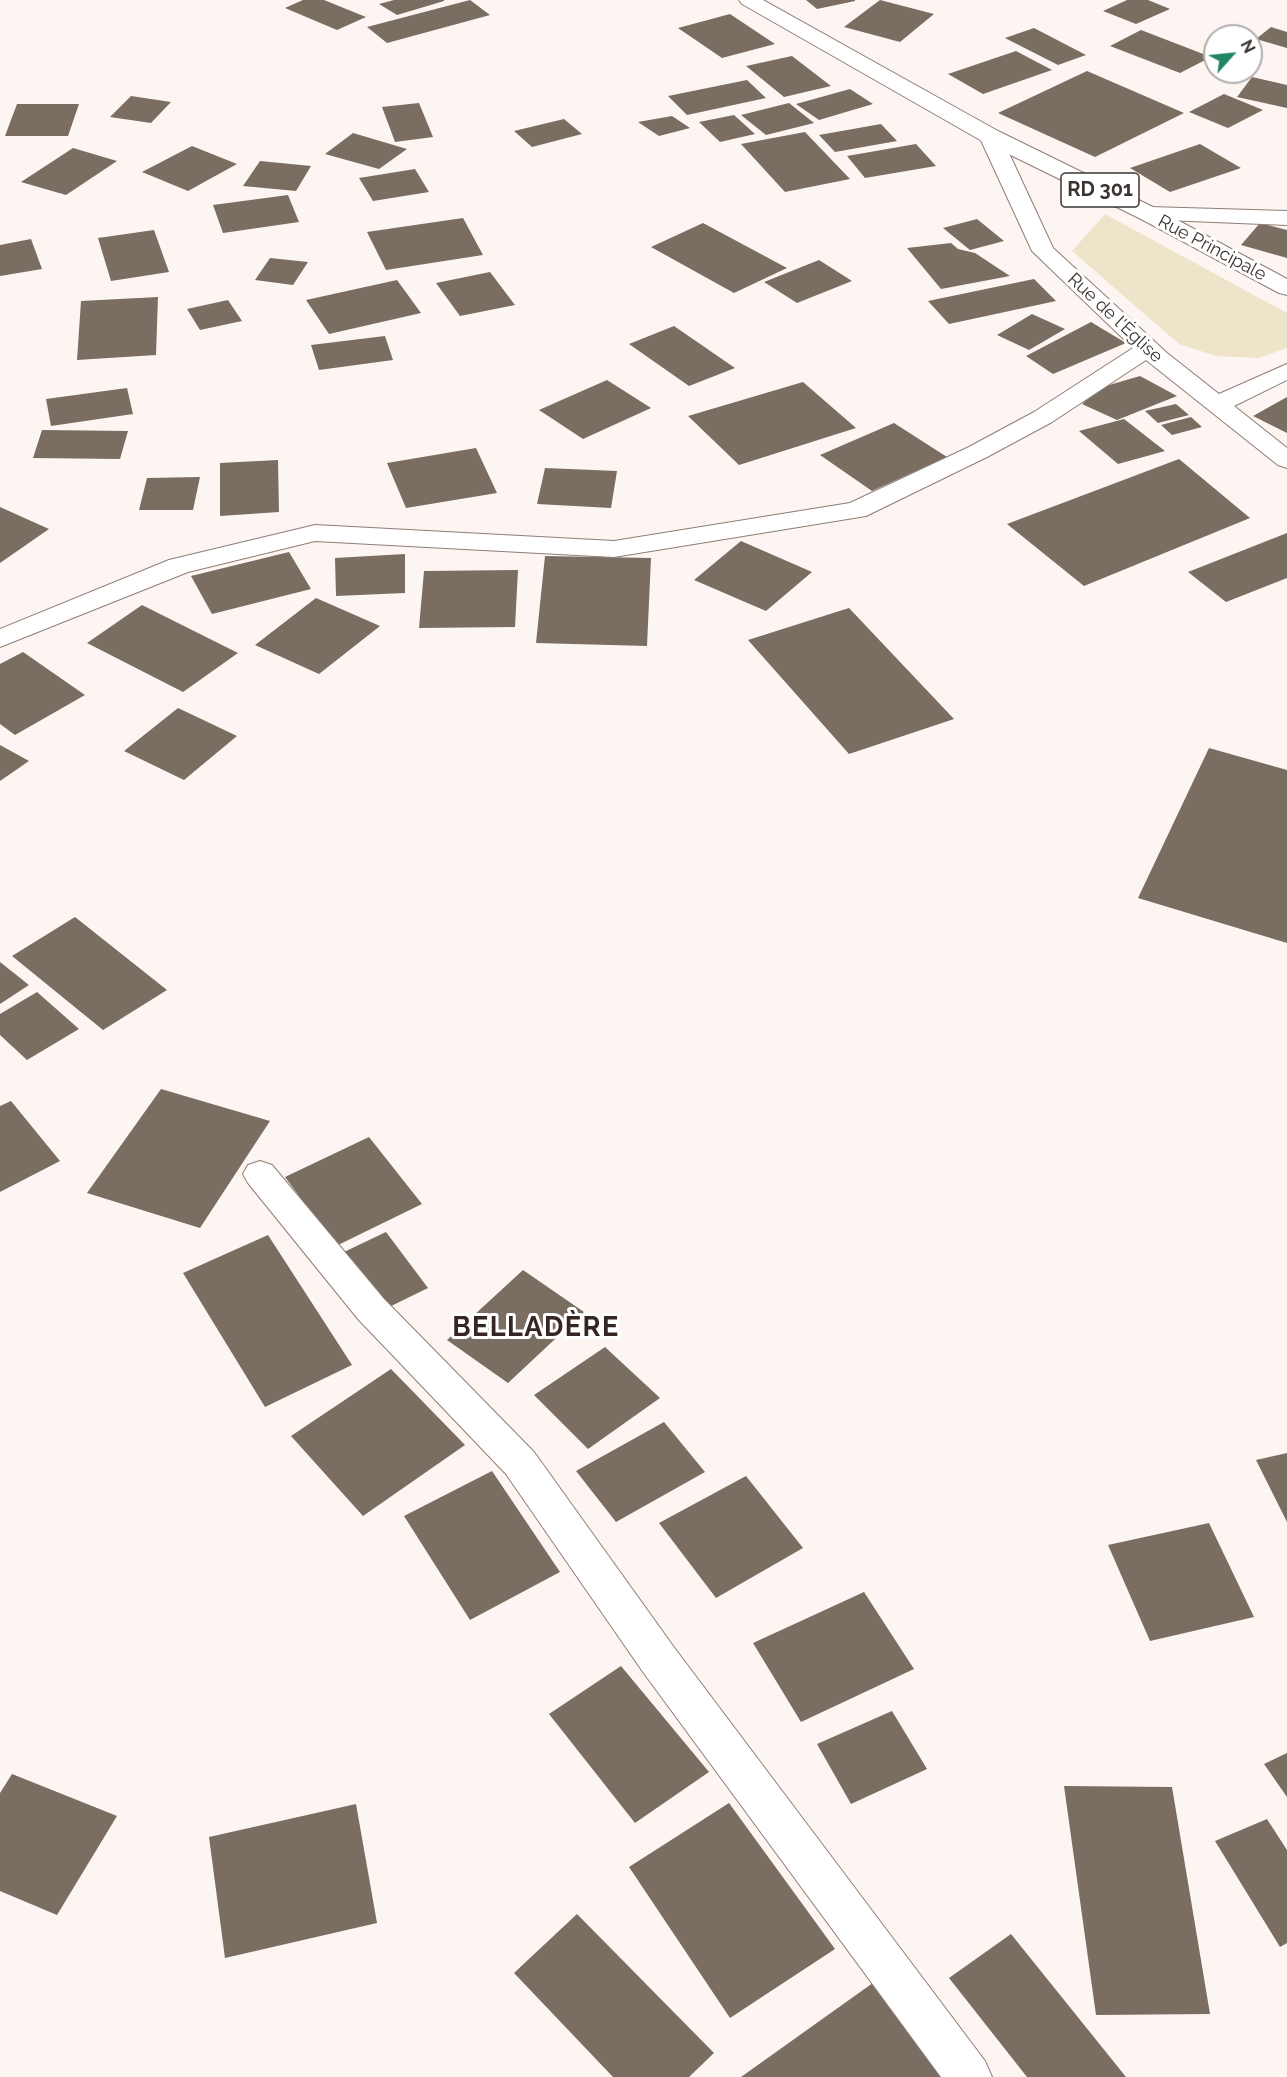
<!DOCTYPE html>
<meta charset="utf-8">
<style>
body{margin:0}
#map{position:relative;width:1287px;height:2077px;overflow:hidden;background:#fdf5f2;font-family:Raleway,sans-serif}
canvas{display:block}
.north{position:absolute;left:1203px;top:24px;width:60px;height:60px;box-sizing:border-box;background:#fff;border:2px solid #b1aead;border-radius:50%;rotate:63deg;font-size:16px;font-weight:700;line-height:24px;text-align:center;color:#3c3431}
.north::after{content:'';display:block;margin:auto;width:21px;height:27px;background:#218661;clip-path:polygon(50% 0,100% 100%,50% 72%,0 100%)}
</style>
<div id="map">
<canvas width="1287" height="2077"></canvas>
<div class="north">N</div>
</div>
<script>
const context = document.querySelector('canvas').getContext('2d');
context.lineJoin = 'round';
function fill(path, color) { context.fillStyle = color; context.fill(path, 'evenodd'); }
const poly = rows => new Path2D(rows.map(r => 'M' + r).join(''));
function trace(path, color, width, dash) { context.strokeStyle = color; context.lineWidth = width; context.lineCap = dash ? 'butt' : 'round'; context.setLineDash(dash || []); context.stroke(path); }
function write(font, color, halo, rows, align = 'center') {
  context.font = font + ' Raleway,sans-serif'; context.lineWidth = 6; context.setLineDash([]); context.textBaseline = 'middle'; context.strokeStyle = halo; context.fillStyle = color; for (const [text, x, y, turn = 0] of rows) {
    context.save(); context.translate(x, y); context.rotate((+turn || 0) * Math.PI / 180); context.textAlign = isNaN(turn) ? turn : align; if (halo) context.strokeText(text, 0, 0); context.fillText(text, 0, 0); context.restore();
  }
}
const green = poly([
 [1105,214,1287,313,1287,348,1259,358,1216,356,1179,344,1072,251]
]);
const building = poly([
 [303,0,324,0,366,17,337,30,285,8],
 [394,0,444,0,444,1,397,15,379,4],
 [470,0,490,15,387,43,367,27],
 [806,0,855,0,855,1,817,9],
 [880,0,934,14,900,42,844,27],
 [1127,0,1148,0,1170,9,1136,24,1103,11],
 [730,14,775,44,722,58,678,28],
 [1271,27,1287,32,1287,48,1256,39],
 [1034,28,1086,55,1058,65,1005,38],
 [1141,30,1211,57,1180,73,1110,46],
 [1016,51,1052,70,983,94,948,74],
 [792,56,831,86,784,97,746,66],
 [1087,71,1184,113,1095,157,998,113],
 [1252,77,1287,85,1287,108,1237,97],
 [747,80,766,98,687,115,668,96],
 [850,89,873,104,819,120,796,104],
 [1224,94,1263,110,1228,128,1189,112],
 [131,96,171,102,151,123,110,117],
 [419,103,433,137,395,142,382,107],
 [789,103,814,123,766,135,741,115],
 [17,104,79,104,68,136,5,136],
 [734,115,755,134,720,142,699,122],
 [672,116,690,128,659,136,638,122],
 [564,119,582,134,532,147,514,131],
 [881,124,897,141,835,152,819,135],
 [805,132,850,179,785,192,741,144],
 [353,133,407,149,379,169,325,154],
 [916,144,936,166,865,178,847,156],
 [1200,144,1241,168,1170,192,1130,168],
 [192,146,237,164,188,191,142,172],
 [73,148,117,161,66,195,21,182],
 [260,161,311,166,296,191,243,186],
 [415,169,429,192,373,201,359,178],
 [288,195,299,222,223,233,213,205],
 [463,218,483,255,386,270,367,232],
 [977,219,1004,241,970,250,943,228],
 [703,223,787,268,734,293,651,247],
 [1260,223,1287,230,1287,258,1241,245],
 [154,230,169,272,111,281,98,238],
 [31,239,42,269,0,276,0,245],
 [951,243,958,249,975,253,1010,276,941,289,907,248],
 [270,258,308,262,293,285,255,280],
 [819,260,852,281,797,303,764,282],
 [490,272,515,305,460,316,436,283],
 [1034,279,1056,301,949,324,928,301],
 [397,280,421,313,329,334,306,300],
 [158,297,156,355,77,360,81,301],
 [228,300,242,321,200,330,187,309],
 [1032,314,1065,329,1029,350,997,335],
 [1091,322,1126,343,1053,374,1026,356],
 [674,326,735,368,689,386,629,344],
 [385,336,393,360,319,370,311,345],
 [1140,376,1177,396,1117,420,1082,404,1099,388],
 [607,380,651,408,583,439,539,410],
 [803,382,856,428,739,465,688,416],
 [127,388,133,414,51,426,46,399],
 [1287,397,1287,433,1253,416],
 [1176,404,1189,415,1158,423,1145,411],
 [1191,417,1202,427,1172,435,1161,425],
 [1124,419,1165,451,1118,464,1079,431],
 [894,423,947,457,872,491,820,455],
 [42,430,128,431,120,459,33,458],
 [476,448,497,493,406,508,387,463],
 [1179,459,1250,518,1084,586,1007,524],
 [278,460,279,512,220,516,220,463],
 [545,468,617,471,611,508,537,504],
 [200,477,193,510,139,510,147,478],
 [0,507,49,529,0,563],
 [1287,533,1287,578,1226,602,1188,572],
 [741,541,812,572,766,611,694,580],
 [289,552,311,589,212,614,191,576],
 [405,554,405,593,336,596,335,558],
 [545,556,651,558,647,646,536,643],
 [518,570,515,627,419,628,424,571],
 [316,598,380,626,319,674,255,645],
 [142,605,238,653,183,692,87,643],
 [849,608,954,719,849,754,748,640],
 [23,652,85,695,15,735,0,724,0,664],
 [178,708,237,736,184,780,124,751],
 [0,745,29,761,0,781],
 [1209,748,1287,770,1287,943,1138,898],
 [75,917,167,990,103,1030,12,956],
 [0,962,29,985,0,1004],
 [37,992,79,1029,27,1060,0,1035,0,1014],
 [161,1089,270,1121,200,1228,87,1193],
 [11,1101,60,1161,0,1192,0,1106],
 [369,1137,422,1204,336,1246,285,1177],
 [386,1232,428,1288,385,1309,344,1252],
 [268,1235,352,1365,265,1407,183,1273],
 [523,1270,584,1312,508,1383,447,1340],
 [605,1347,660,1398,588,1449,534,1395],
 [391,1369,465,1445,363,1516,291,1436],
 [664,1422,705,1472,616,1522,576,1471],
 [1287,1453,1287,1522,1256,1460],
 [492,1471,560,1572,470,1620,404,1516],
 [746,1476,803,1548,716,1598,659,1523],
 [1209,1523,1254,1617,1150,1641,1108,1545],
 [864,1592,914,1669,801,1722,753,1643],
 [621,1666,709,1772,635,1823,549,1714],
 [892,1711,927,1769,851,1804,817,1744],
 [1287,1753,1287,1797,1264,1764],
 [12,1774,117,1816,57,1915,0,1891,0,1793],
 [1064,1786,1172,1787,1210,2014,1096,2015],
 [729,1803,835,1949,730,2018,629,1867],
 [356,1804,377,1923,225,1958,209,1837],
 [1267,1819,1287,1850,1287,1943,1280,1947,1215,1841],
 [577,1914,714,2053,689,2077,613,2077,514,1973],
 [1011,1934,1126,2077,1027,2077,949,1978],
 [877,1980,950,2077,741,2077]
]);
const minor = poly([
 [990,130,998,131,1001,136,1053,248,1167,353,1219,394,1287,364,1287,380,1234,406,1287,448,1287,468,1278,465,1146,360,1052,422,987,457,866,516,614,557,315,541,188,572,0,647,0,629,169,560,315,525,614,541,850,503,969,447,1034,412,1133,348,1032,251,979,136,982,131,990,130],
 [1149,207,1287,211,1287,225,1141,219,1138,214,1141,209,1149,207],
 [260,1161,272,1165,384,1299,534,1452,673,1646,985,2061,992,2077,941,2077,643,1672,506,1474,358,1319,248,1183,243,1174,248,1165,260,1161]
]);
const major = poly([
 [739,0,763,0,998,131,1157,209,1287,279,1287,295,1279,293,1141,219,982,141,742,4,739,0]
]);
const farStreetnames = [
 ["Rue Principale",1212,248,28],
 ["Rue de l'Église",1115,318,43]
];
const shields = [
 [1100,190,78]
];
const shieldNames = [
 ["RD 301",1100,190]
];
const districtNames = [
 ["BELLADÈRE",536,1328]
];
fill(green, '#eee4c9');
fill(building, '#7a6d61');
trace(minor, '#8f7d76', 2);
trace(major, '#8f7d76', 2);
fill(minor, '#fff');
fill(major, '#fff');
write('18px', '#3c3431', '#fff', farStreetnames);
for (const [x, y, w] of shields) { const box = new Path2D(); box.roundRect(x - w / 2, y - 17, w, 34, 4.5); context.fillStyle = '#fff'; context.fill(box); trace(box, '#3c3431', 1.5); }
write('bold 20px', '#3c3431', null, shieldNames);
context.letterSpacing = '1.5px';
write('bold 27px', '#352621', '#fff', districtNames);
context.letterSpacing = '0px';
</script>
